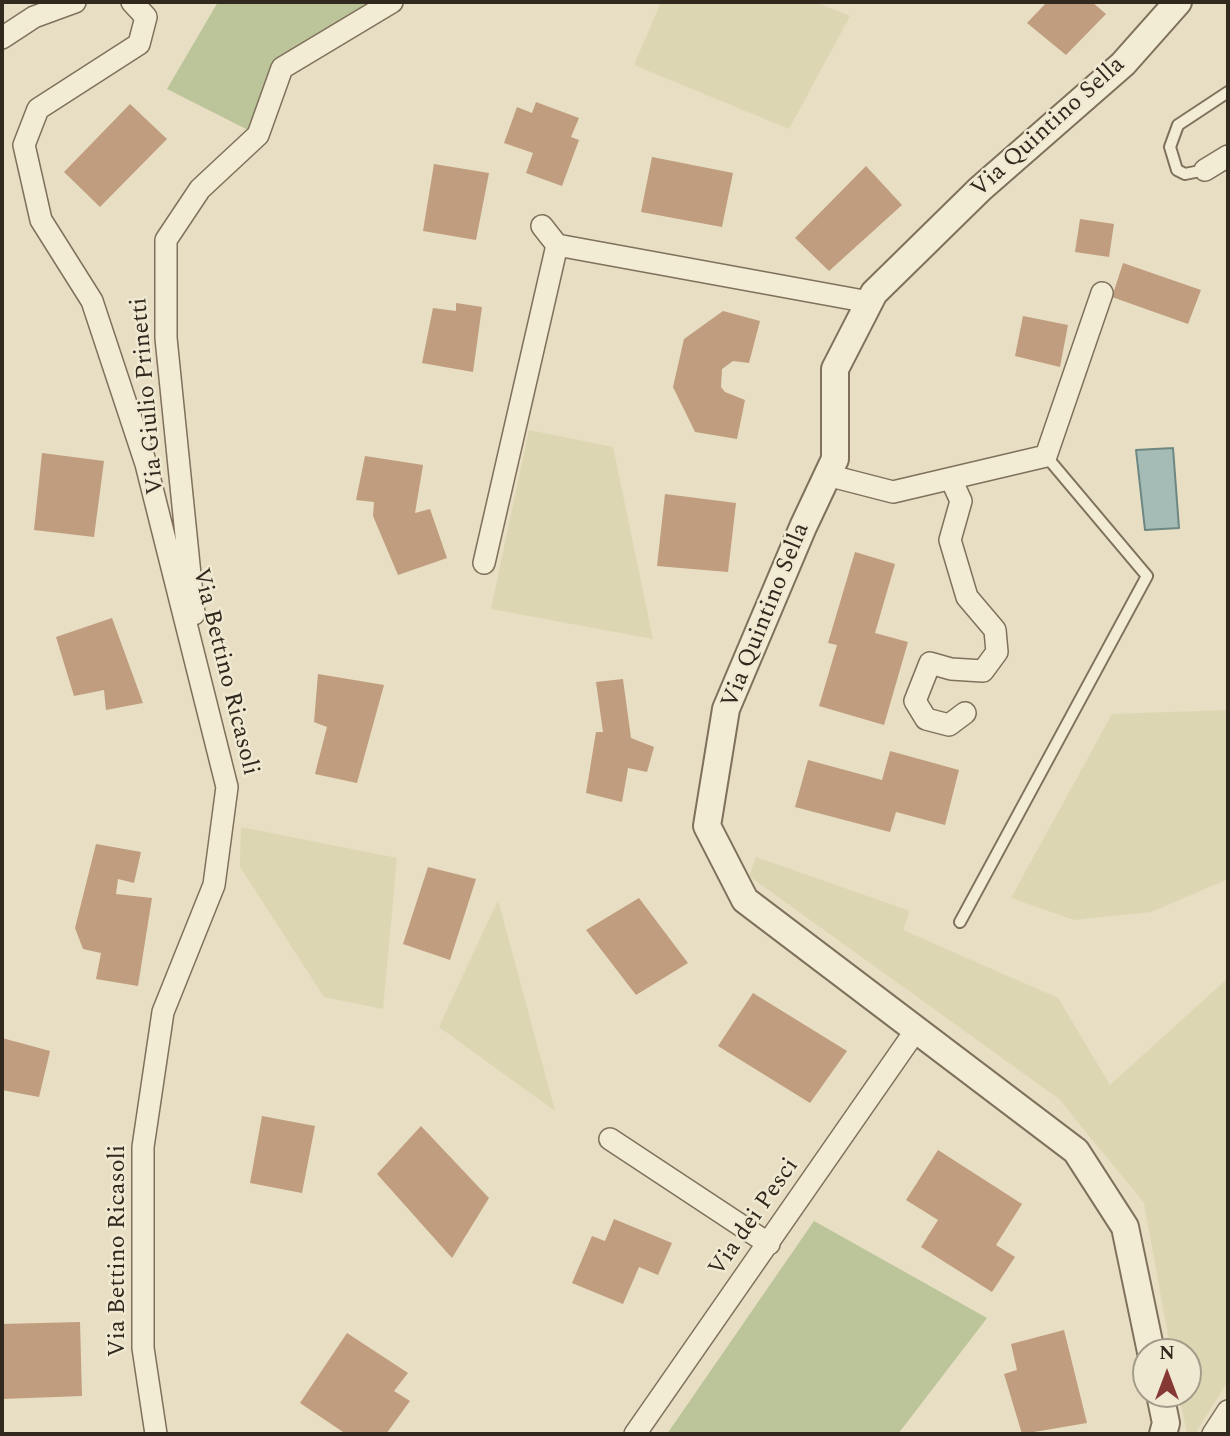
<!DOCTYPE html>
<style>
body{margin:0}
#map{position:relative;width:1230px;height:1436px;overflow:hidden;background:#e7dec3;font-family:Spectral,serif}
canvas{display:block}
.frame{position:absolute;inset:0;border:4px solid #31281e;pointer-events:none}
.north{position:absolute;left:1132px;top:1338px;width:70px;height:70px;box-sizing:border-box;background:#f0e9d2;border:2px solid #a49c8a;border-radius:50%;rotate:0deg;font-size:19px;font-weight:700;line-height:28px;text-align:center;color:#31281e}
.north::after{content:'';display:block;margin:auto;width:24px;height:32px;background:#863835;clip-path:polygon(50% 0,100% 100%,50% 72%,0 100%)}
</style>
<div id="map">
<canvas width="1230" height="1436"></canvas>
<div class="frame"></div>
<div class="north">N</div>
</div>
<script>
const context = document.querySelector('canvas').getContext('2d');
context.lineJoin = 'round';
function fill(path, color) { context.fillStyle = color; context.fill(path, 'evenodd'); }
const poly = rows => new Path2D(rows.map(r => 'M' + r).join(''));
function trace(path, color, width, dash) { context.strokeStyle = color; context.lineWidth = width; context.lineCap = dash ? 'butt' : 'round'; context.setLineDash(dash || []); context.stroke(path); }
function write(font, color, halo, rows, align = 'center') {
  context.font = font + ' Spectral,serif'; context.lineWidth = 5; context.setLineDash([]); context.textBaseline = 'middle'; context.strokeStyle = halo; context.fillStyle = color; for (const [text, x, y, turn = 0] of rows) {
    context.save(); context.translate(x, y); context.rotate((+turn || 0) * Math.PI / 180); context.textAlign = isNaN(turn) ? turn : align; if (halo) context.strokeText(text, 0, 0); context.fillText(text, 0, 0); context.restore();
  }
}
const farmland = poly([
 [661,2,815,2,850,16,789,129,634,65],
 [529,430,613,447,653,639,491,609],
 [1228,710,1228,879,1151,912,1074,920,1011,898,1112,714],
 [241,827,397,858,383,1009,324,997,240,867],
 [756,857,910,911,903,930,1058,998,1110,1085,1228,978,1228,1381,1195,1434,1187,1434,1179,1394,1188,1394,1188,1352,1171,1352,1144,1203,1059,1099,749,876],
 [498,900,555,1111,439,1027]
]);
const green = poly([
 [218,2,392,2,282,68,258,135,167,89],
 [814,1221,987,1318,898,1434,667,1434]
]);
const water = poly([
 [1173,448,1179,528,1145,530,1136,450,1173,448]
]);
const building = poly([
 [1047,2,1092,2,1106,14,1066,55,1027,23],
 [536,102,579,118,571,137,579,140,562,186,526,173,533,153,504,143,517,107,532,113],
 [130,104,167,139,100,207,64,172],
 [652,157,733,173,722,227,641,212],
 [434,164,489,173,476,240,423,231],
 [866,166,902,205,829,271,795,238],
 [1080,219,1114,224,1109,257,1075,252],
 [1123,263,1201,290,1188,324,1112,297],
 [456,303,482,307,473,372,422,363,433,308,456,311],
 [723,311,760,321,749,363,733,361,722,369,721,387,725,392,745,400,737,439,695,432,673,387,684,339],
 [1023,316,1068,325,1060,367,1015,356],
 [42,453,104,461,94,537,34,530],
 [365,456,423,465,415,513,430,509,447,558,398,575,373,516,374,502,356,500],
 [665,494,736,503,728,572,657,566],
 [855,552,895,564,875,633,908,642,884,725,819,706,837,645,828,643],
 [112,618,143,703,106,710,104,690,74,696,56,637],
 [318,674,384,685,357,783,315,774,327,727,314,722],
 [623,679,631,738,654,747,647,772,628,768,622,802,586,793,596,732,603,732,596,682],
 [890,751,959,770,945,825,896,812,890,832,795,807,808,760,882,780],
 [96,844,141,852,134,883,118,879,116,894,152,898,138,986,96,979,101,953,83,949,75,928],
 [428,867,476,879,450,960,403,944],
 [639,898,688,963,636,995,586,930],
 [753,993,847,1051,810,1103,718,1046],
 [2,1038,50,1051,39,1097,2,1090],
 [262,1116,315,1126,302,1193,250,1183],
 [421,1126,489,1198,452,1258,377,1174],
 [938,1150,1022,1204,996,1245,1015,1257,992,1292,921,1247,938,1220,906,1200],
 [614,1219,672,1243,658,1275,639,1267,623,1304,572,1283,592,1236,605,1241],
 [80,1322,82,1396,2,1399,2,1324],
 [1064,1330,1087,1423,1022,1434,1004,1374,1017,1370,1011,1344],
 [347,1333,408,1373,394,1391,410,1401,386,1434,346,1434,300,1403]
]);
const service = poly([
 [1205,170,1185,174,1177,170,1170,147,1178,125,1228,92],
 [960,922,1147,576,1046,456]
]);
const minor = poly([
 [132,2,146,17,139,44,38,109,24,145,41,220,92,301,146,464,227,787,214,885,163,1012,143,1147,143,1348,156,1434],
 [2,38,34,17,75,2],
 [1205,170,1228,156],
 [542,226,557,245],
 [827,475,893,492,1046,456,1102,293],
 [951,479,961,501,950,540,967,597,995,630,997,652,983,671,951,669,930,663,915,701,926,719,949,725,965,713],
 [484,563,557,245,869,302],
 [194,614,166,338,166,240,200,189,258,135,282,68,392,2],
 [610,1139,769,1244],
 [635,1434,916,1030],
 [1213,1434,1228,1411]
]);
const tertiary = poly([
 [1151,1352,1125,1227,1076,1151,745,900,707,826,726,709,803,527,835,459,835,369,874,293,980,189,1123,64,1178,2],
 [1160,1394,1166,1423,1163,1434]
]);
const streetNames = [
 ["Via Quintino Sella",1049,128,-42],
 ["Via Giulio Prinetti",149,396,-95],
 ["Via Quintino Sella",767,616,-68],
 ["Via Bettino Ricasoli",224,672,76],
 ["Via dei Pesci",755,1218,-55],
 ["Via Bettino Ricasoli",119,1251,-90]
];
fill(farmland, '#dcd7b2');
fill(green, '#bcc499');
fill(water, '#a5bbb5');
trace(water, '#6d8782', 2);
fill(building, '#c09d7e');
trace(service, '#7f715c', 14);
trace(minor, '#7f715c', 24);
trace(tertiary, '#7f715c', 30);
trace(service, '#f3ecd5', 10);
trace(minor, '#f3ecd5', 21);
trace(tertiary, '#f3ecd5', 26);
write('24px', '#31281e', '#f0e9d2', streetNames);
</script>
